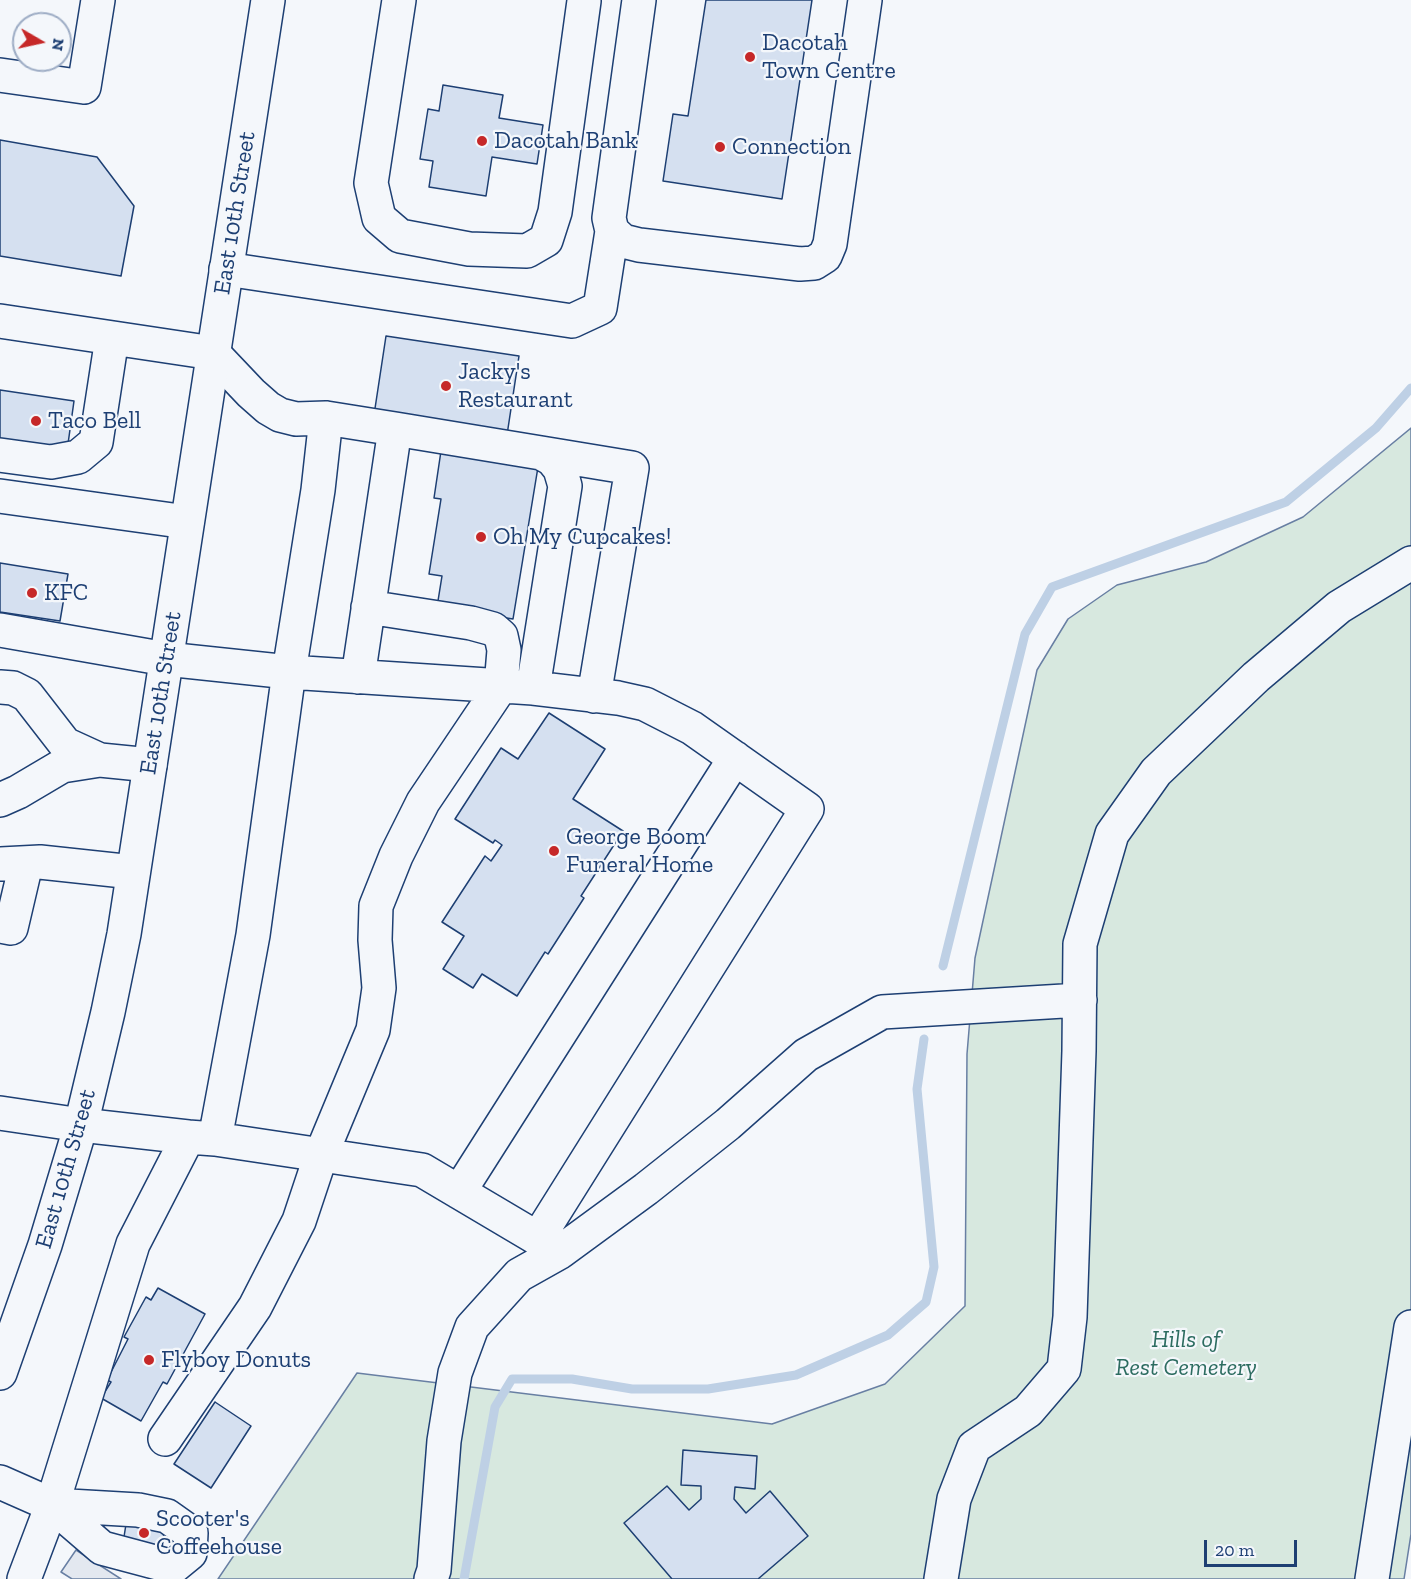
<!DOCTYPE html>
<style>
body{margin:0}
#map{position:relative;width:1411px;height:1579px;overflow:hidden;background:#f4f7fb;font-family:"Zilla Slab",serif}
canvas{display:block}
.north{position:absolute;left:12px;top:12px;width:60px;height:60px;box-sizing:border-box;background:#f4f7fb;border:2px solid #9eadc5;border-radius:50%;rotate:99deg;font-size:16px;font-weight:700;line-height:24px;text-align:center;color:#1d3f73}
.north::after{content:'';display:block;margin:auto;width:21px;height:27px;background:#c62828;clip-path:polygon(50% 0,100% 100%,50% 72%,0 100%)}
.scale{position:absolute;left:1204px;top:1540px;width:93px;height:27px;box-sizing:border-box;border:3px solid #1d3f73;border-top:0;padding-left:8px;font-size:18px;line-height:21px;white-space:nowrap;color:#1d3f73;-webkit-text-stroke:4px #f4f7fb;paint-order:stroke}
</style>
<div id="map">
<canvas width="1411" height="1579"></canvas>
<div class="north">N</div>
<div class="scale">20 m</div>
</div>
<script>
const context = document.querySelector('canvas').getContext('2d');
context.lineJoin = 'round';
function fill(path, color) { context.fillStyle = color; context.fill(path, 'evenodd'); }
const poly = rows => new Path2D(rows.map(r => 'M' + r).join(''));
function trace(path, color, width, dash) { context.strokeStyle = color; context.lineWidth = width; context.lineCap = dash ? 'butt' : 'round'; context.setLineDash(dash || []); context.stroke(path); }
function write(font, color, halo, rows, align = 'center') {
  context.font = font + ' "Zilla Slab",serif'; context.lineWidth = 4.5; context.setLineDash([]); context.textBaseline = 'middle'; context.strokeStyle = halo; context.fillStyle = color; for (const [text, x, y, turn = 0] of rows) {
    context.save(); context.translate(x, y); context.rotate((+turn || 0) * Math.PI / 180); context.textAlign = isNaN(turn) ? turn : align; if (halo) context.strokeText(text, 0, 0); context.fillText(text, 0, 0); context.restore();
  }
}
const green = poly([
 [1411,428,1411,1534,1404,1579,218,1579,357,1373,772,1424,885,1384,965,1306,967,1054,975,958,1037,670,1068,619,1117,585,1206,562,1303,517,1411,428]
]);
const parking = poly([
 [76,1550,121,1579,72,1579,61,1572,76,1550]
]);
const stream = poly([
 [943,966,1025,634,1052,587,1286,502,1376,428,1411,388],
 [464,1579,495,1407,512,1379,572,1379,632,1389,708,1389,796,1375,888,1335,926,1302,934,1267,917,1089,924,1039]
]);
const building = poly([
 [706,0,812,0,782,199,663,181,673,114,688,116,706,0],
 [443,85,503,95,499,118,543,125,537,164,492,157,486,196,429,187,433,161,420,159,428,109,439,111,443,85],
 [0,140,97,157,134,206,121,276,0,256,0,140],
 [386,336,519,356,507,435,374,415,386,336],
 [0,390,74,401,67,451,0,440,0,390],
 [441,451,538,467,513,619,437,607,442,576,429,574,441,499,434,498,441,451],
 [0,563,68,574,60,621,0,612,0,563],
 [549,713,605,749,573,799,623,831,581,896,584,898,548,954,545,952,517,996,482,974,473,988,443,969,464,936,442,922,485,856,491,861,502,845,495,840,493,843,455,819,501,748,518,759,549,713],
 [158,1288,205,1314,167,1384,163,1382,141,1421,101,1398,111,1382,107,1380,128,1339,124,1337,146,1297,151,1300,158,1288],
 [215,1402,251,1426,211,1488,174,1464,215,1402],
 [683,1450,757,1456,755,1489,735,1487,734,1499,746,1513,770,1491,808,1536,758,1579,672,1579,624,1523,667,1486,689,1510,701,1499,701,1486,681,1485,683,1450],
 [127,1518,165,1524,162,1549,123,1543,127,1518]
]);
const minor = poly([
 [399,0,371,183,379,218,400,236,469,249,527,251,546,240,555,212,584,1],
 [639,0,609,218,612,231,623,241,639,245,800,264,814,263,825,256,830,244,865,0],
 [0,75,84,87,98,0],
 [226,269,572,321,600,308,612,231],
 [0,321,213,353,251,393,268,408,280,415,296,419,326,418,395,429,358,677],
 [395,429,541,453,552,459,560,469,565,486,533,688],
 [541,453,632,468,594,696],
 [0,455,51,462,78,457,96,442,112,338],
 [0,496,187,522],
 [0,630,166,659,289,672,533,688,618,698,645,704,692,728,807,809,538,1238],
 [0,687,13,688,27,695,65,744,100,760],
 [0,800,18,792,62,766,100,760,150,765],
 [0,864,40,862,133,872],
 [0,926,11,928,26,864],
 [0,1113,81,1125,188,1137],
 [215,1139,253,935,289,672,318,490,326,418],
 [459,1192,735,758],
 [165,1439,255,1307,299,1221,321,1155,373,1030,379,988,375,940,376,906,396,856,423,802,501,686,504,650,501,636,493,629,471,623,368,607],
 [0,1482,52,1505,133,1244,188,1137,215,1139,422,1170,557,1250],
 [52,1505,138,1510,167,1516,191,1533,190,1553,173,1567,102,1548,52,1505],
 [24,1579,52,1505],
 [431,1579,434,1570,444,1441,455,1373,472,1327,519,1275,560,1252,646,1189,728,1124,806,1055,882,1012,1080,1000],
 [941,1579,954,1499,974,1447,1028,1411,1064,1369,1070,1317,1079,1051,1080,944,1112,834,1156,772,1256,677,1339,607,1411,563],
 [1372,1579,1411,1327]
]);
const major = poly([
 [0,1373,45,1245,81,1125,108,1012,124,934,268,0]
]);
const markers = [
 [750,57,6,"#c62828"],
 [482,141,6,"#c62828"],
 [720,147,6,"#c62828"],
 [446,386,6,"#c62828"],
 [36,421,6,"#c62828"],
 [481,537,6,"#c62828"],
 [32,593,6,"#c62828"],
 [554,851,6,"#c62828"],
 [149,1360,6,"#c62828"],
 [144,1533,6,"#c62828"]
];
const poiNames = [
 ["Dacotah",762,43],
 ["Town Centre",762,71],
 ["Dacotah Bank",494,141],
 ["Connection",732,147],
 ["Jacky's",458,372],
 ["Restaurant",458,400],
 ["Taco Bell",48,421],
 ["Oh My Cupcakes!",493,537],
 ["KFC",44,593],
 ["George Boom",566,837],
 ["Funeral Home",566,865],
 ["Flyboy Donuts",161,1360],
 ["Scooter's",156,1519],
 ["Coffeehouse",156,1547]
];
const streetNames = [
 ["East 10th Street",235,213,-81],
 ["East 10th Street",161,693,-81],
 ["East 10th Street",66,1169,-74]
];
const parkNames = [
 ["Hills of",1186,1340],
 ["Rest Cemetery",1186,1368]
];
fill(green, '#d7e8df');
trace(green, '#687fa3', 1.5);
fill(parking, '#e3e8f0');
trace(parking, '#687fa3', 1.5);
trace(stream, '#bed0e5', 9);
fill(building, '#d5e0f0');
trace(building, '#1d3f73', 1.5);
trace(minor, '#1d3f73', 36);
trace(major, '#1d3f73', 36);
trace(minor, '#f4f7fb', 33);
trace(major, '#f4f7fb', 33);
for (const [x, y, r, color] of markers) { const dot = new Path2D(); dot.arc(x, y, r, 0, 2 * Math.PI); context.fillStyle = color; context.fill(dot); trace(dot, '#f4f7fb', 2); }
write('24px', '#1d3f73', '#f4f7fb', poiNames, 'left');
write('24px', '#1d3f73', '#f4f7fb', streetNames);
write('italic 24px', '#2c6c60', '#f4f7fb', parkNames);
</script>
